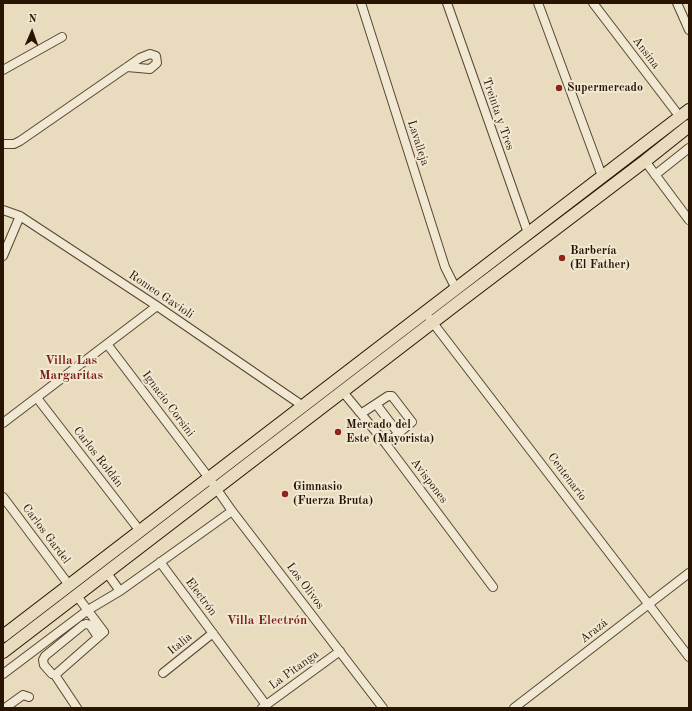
<!DOCTYPE html>
<meta charset="utf-8">
<style>
body{margin:0}
#map{position:relative;width:692px;height:711px;overflow:hidden;background:#e9dbbd;font-family:"Old Standard TT",serif}
canvas{display:block}
.frame{position:absolute;inset:0;border:4px solid #281400;pointer-events:none}
.north{position:absolute;left:12px;top:12px;width:40px;height:40px;-webkit-text-stroke:3px #f1e8d4;paint-order:stroke;rotate:2deg;font-size:11px;font-weight:700;line-height:16px;text-align:center;color:#281400}
.north::after{content:'';display:block;margin:auto;width:14px;height:18px;background:#281400;clip-path:polygon(50% 0,100% 100%,50% 72%,0 100%)}
</style>
<div id="map">
<canvas width="692" height="711"></canvas>
<div class="frame"></div>
<div class="north">N</div>
</div>
<script>
const context = document.querySelector('canvas').getContext('2d');
context.lineJoin = 'round';
function fill(path, color) { context.fillStyle = color; context.fill(path, 'evenodd'); }
const poly = rows => new Path2D(rows.map(r => 'M' + r).join(''));
function trace(path, color, width, dash) { context.strokeStyle = color; context.lineWidth = width; context.lineCap = dash ? 'butt' : 'round'; context.setLineDash(dash || []); context.stroke(path); }
function write(font, color, halo, rows, align = 'center') {
  context.font = font + ' "Old Standard TT",serif'; context.lineWidth = 4; context.setLineDash([]); context.textBaseline = 'middle'; context.strokeStyle = halo; context.fillStyle = color; for (const [text, x, y, turn = 0] of rows) {
    context.save(); context.translate(x, y); context.rotate((+turn || 0) * Math.PI / 180); context.textAlign = isNaN(turn) ? turn : align; if (halo) context.strokeText(text, 0, 0); context.fillText(text, 0, 0); context.restore();
  }
}
const green = poly([
 [689,115,689,121,494,268,515,249]
]);
const minor = poly([
 [361,3,445,267,456,289],
 [447,3,528,233],
 [538,3,602,176],
 [593,3,680,117],
 [677,3,689,30],
 [3,70,62,37],
 [3,144,14,144,20,141,140,58,150,54,156,56,157,63,150,69,127,67],
 [645,161,689,220],
 [655,175,689,148],
 [3,210,20,216,157,306,303,406],
 [3,256,20,216],
 [430,319,689,657],
 [107,344,209,478,232,511,383,708],
 [343,392,386,444,493,587],
 [37,398,140,531],
 [376,404,398,433],
 [362,413,388,396,392,396,412,422,386,444],
 [3,423,157,306],
 [3,497,69,585],
 [160,562,266,705],
 [107,573,120,591],
 [77,596,104,632,55,675,52,674,44,665,43,660,45,656,83,625,86,624,90,625,98,637],
 [163,673,213,633],
 [3,674,88,610,120,591,232,511],
 [55,675,77,708],
 [5,708,23,695,29,697],
 [262,708,340,651],
 [514,708,689,573]
]);
const highway = poly([
 [3,636,689,110],
 [3,652,463,299,645,161,689,126]
]);
const markers = [
 [559,88,4,"#8f2418"],
 [562,258,4,"#8f2418"],
 [338,432,4,"#8f2418"],
 [285,494,4,"#8f2418"]
];
const streetNames = [
 ["Ansina",646,53,53],
 ["Treinta y Tres",498,114,71],
 ["Lavalleja",418,143,72],
 ["Romeo Gavioli",161,295,34],
 ["Ignacio Corsini",168,404,53],
 ["Carlos Roldán",98,457,52],
 ["Centenario",567,477,53],
 ["Avispones",429,481,53],
 ["Carlos Gardel",46,534,53],
 ["Los Olivos",305,586,53],
 ["Electrón",201,597,53],
 ["Arazá",594,631,-38],
 ["Italia",180,644,-39],
 ["La Pitanga",294,670,-36]
];
const poiNames = [
 ["Supermercado",567,88],
 ["Barbería",570,251],
 ["(El Father)",570,265],
 ["Mercado del",346,425],
 ["Este (Mayorista)",346,439],
 ["Gimnasio",293,487],
 ["(Fuerza Bruta)",293,501]
];
const neighbourhoodNames = [
 ["Villa Las",71,361],
 ["Margaritas",71,376],
 ["Villa Electrón",267,621]
];
fill(green, '#b7c090');
trace(minor, '#58462f', 10);
trace(highway, '#281400', 14);
trace(minor, '#f1e8d4', 8);
trace(highway, '#e9dbbd', 12);
for (const [x, y, r, color] of markers) { const dot = new Path2D(); dot.arc(x, y, r, 0, 2 * Math.PI); context.fillStyle = color; context.fill(dot); trace(dot, '#f1e8d4', 1.5); }
write('12px', '#281400', '#f1e8d4', streetNames);
write('bold 12px', '#281400', '#f1e8d4', poiNames, 'left');
write('bold 13px', '#7a1f14', '#f1e8d4', neighbourhoodNames);
</script>
